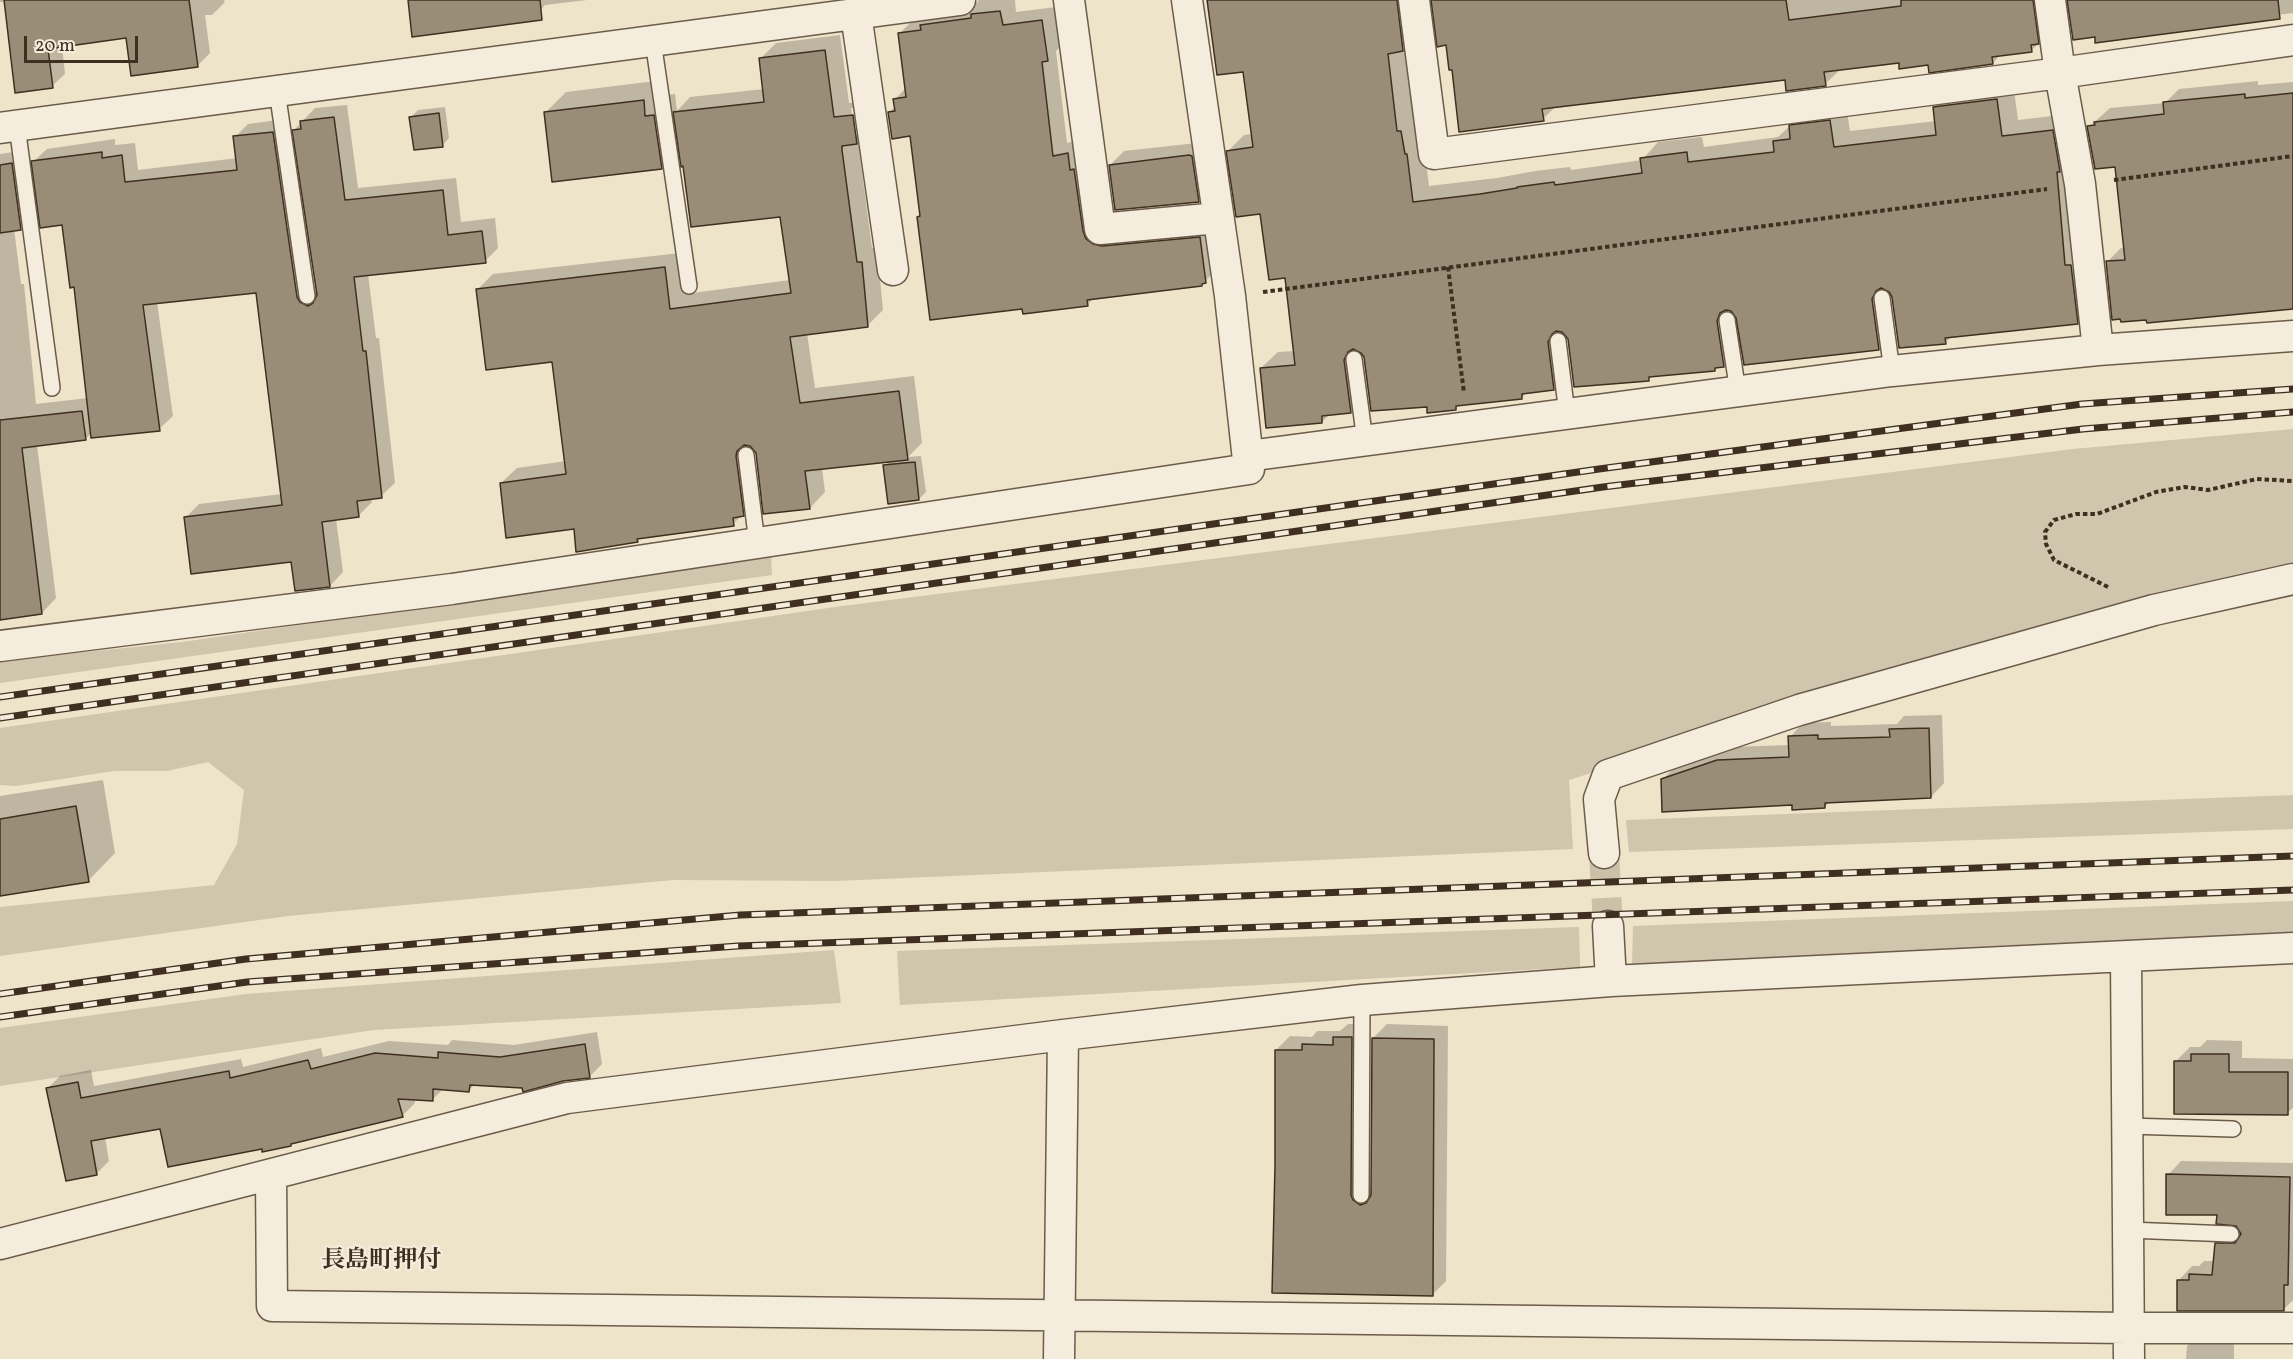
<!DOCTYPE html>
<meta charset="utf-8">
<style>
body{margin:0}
#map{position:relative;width:2293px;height:1359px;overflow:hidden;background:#eee4ca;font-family:Vollkorn,serif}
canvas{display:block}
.scale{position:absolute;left:24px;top:36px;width:114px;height:27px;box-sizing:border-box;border:3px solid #3f2f20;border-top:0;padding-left:8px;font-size:18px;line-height:21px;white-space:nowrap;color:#3f2f20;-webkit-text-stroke:4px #f4eddd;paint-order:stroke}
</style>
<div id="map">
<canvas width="2293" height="1359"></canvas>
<div class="scale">20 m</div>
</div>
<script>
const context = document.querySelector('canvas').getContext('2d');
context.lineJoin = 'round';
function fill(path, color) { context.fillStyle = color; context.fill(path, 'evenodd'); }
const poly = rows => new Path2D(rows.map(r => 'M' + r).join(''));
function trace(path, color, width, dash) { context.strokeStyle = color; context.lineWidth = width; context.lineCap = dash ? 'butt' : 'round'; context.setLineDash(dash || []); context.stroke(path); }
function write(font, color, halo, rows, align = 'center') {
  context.font = font + ' Vollkorn,"Noto Serif JP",serif'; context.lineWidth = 4.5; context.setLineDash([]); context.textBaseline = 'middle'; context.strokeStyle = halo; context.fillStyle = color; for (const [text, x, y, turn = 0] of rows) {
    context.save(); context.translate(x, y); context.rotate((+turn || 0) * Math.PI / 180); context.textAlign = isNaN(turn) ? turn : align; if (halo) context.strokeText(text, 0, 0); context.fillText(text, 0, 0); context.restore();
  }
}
const green = poly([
 [2293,429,2293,571,2004,641,1569,780,1573,849,836,881,673,880,288,916,0,956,0,907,214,885,237,844,244,790,208,762,167,771,114,771,16,786,0,785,0,728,835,607,2073,449],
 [771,556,772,575,0,683,0,661,182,642],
 [2293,795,2293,829,1629,852,1626,820],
 [2293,901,2293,934,1632,968,1633,926],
 [1579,927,1580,967,900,1005,897,951],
 [834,950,841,1003,374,1030,0,1086,0,1028,246,994]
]);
const shadow = poly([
 [0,0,224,0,225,2,212,15,205,15,210,53,197,66,127,36,62,46,65,74,52,86,6,2,0,2],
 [409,0,587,0,545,5,532,20],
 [978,0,1015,0,1016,12,1056,7,1061,46,1056,51,1067,143,1081,140,1096,217,1213,224,1219,267,1205,281,1095,297,1087,305,1023,308,918,217,922,214,912,135,889,112,896,106,895,99,906,88,900,33,914,19,978,2],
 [1207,0,1415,0,1419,34,1405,48,1413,115,1417,115,1423,138,1429,186,1497,178,1535,171,1570,167,1571,170,1642,160,1658,142,1702,137,1704,147,1778,137,1807,110,1846,105,1850,131,1936,121,1934,107,1951,91,2013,83,2018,120,2069,114,2093,306,2077,322,1952,336,1945,343,1893,296,1889,289,1895,333,1879,349,1742,347,1724,366,1718,366,1715,370,1652,376,1648,379,1569,339,1565,334,1570,372,1554,388,1527,392,1521,398,1460,404,1455,408,1428,405,1365,357,1361,350,1367,395,1351,412,1330,414,1322,422,1261,368,1278,352,1295,351,1287,276,1262,213,1228,151,1244,135,1253,134,1244,70,1210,22],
 [1433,0,2051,0,2048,34,2032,50,2001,54,1993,63,1929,64,1900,61,1841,69,1825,84,1786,79,1556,106,1543,119,1453,69],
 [2069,0,2293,0,2293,13,2096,36],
 [840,35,849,103,868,101,872,127,858,142,872,248,877,247,883,310,867,326,807,333,815,388,914,376,922,443,908,457,921,456,926,492,919,499,885,466,890,460,822,468,825,492,810,508,752,446,759,499,733,524,642,537,637,541,575,527,501,483,517,468,566,461,553,360,477,290,493,274,680,253,685,294,790,280,781,215,685,165,680,148,661,167,545,113,566,92,664,80,666,95,675,94,677,111,690,97,764,89,761,58,776,43],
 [851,108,854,108,857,133,855,136],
 [2258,81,2258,85,2293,82,2293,307,2148,318,2107,262,2121,248,2125,248,2117,165,2089,127,2110,108,2165,103,2179,89],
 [347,105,358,188,456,178,461,222,495,218,498,248,485,261,368,274,376,338,379,338,395,483,381,496,371,498,372,502,358,516,336,519,343,572,330,586,292,560,186,517,199,504,282,494,257,292,157,302,173,416,159,429,92,433,85,439,37,445,56,598,42,613,0,618,0,154,27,150,35,214,20,229,14,229,21,284,24,284,36,404,88,398,76,286,63,223,33,162,47,149,115,139,115,145,135,143,138,170,238,158,235,137,248,124,286,119,310,284,318,294,294,130,315,108],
 [445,107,449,138,443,145,411,117,418,110],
 [1206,142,1212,187,1198,201,1110,165,1124,151],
 [1942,715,1944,783,1931,797,1830,801,1825,807,1793,804,1662,780,1676,766,1731,747,1790,745,1790,737,1803,723,1831,722,1831,726,1897,724,1904,716],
 [103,780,115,853,88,881,0,895,0,796],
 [1348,1024,1365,1024,1364,1181,1369,1190,1372,1190,1373,1038,1387,1024,1448,1026,1446,1281,1432,1295,1376,1295,1276,1050,1290,1036,1312,1037,1317,1031,1340,1031],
 [597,1032,602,1064,590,1076,524,1087,475,1084,469,1090,444,1088,432,1100,414,1098,415,1103,402,1116,293,1142,290,1145,263,1147,161,1127,105,1137,109,1161,96,1174,47,1089,60,1076,91,1070,94,1086,241,1059,243,1067,321,1048,323,1057,389,1041,448,1045,452,1040,514,1045],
 [2207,1040,2242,1041,2242,1058,2293,1059,2293,1108,2287,1113,2176,1061,2190,1047,2200,1047],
 [2181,1161,2293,1163,2293,1300,2284,1309,2179,1280,2192,1266,2199,1266,2204,1261,2215,1261,2216,1244,2230,1230,2240,1230,2237,1224,2219,1214,2168,1175],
 [2199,1333,2234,1333,2234,1359,2186,1359,2187,1346]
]);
const building = poly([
 [4,0,189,0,198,67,131,76,126,38,48,49,53,88,15,93,4,0],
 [408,0,540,0,542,20,412,37,408,0],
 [1207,0,1397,0,1403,51,1388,54,1397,131,1401,131,1405,154,1407,154,1413,202,1480,194,1517,188,1517,187,1554,182,1555,185,1642,173,1640,158,1687,152,1688,162,1774,152,1773,141,1790,139,1789,125,1830,120,1834,147,1936,135,1933,107,1997,99,2002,136,2053,130,2060,172,2057,172,2065,265,2071,265,2078,324,1945,338,1946,344,1899,348,1892,297,1889,292,1881,288,1876,291,1872,299,1879,350,1744,365,1736,318,1731,311,1726,310,1720,313,1717,321,1724,367,1715,368,1715,371,1649,377,1649,381,1574,387,1568,339,1562,332,1556,331,1552,334,1548,342,1554,390,1522,394,1522,399,1456,406,1456,410,1427,413,1427,407,1371,411,1364,357,1361,353,1353,349,1348,352,1344,360,1351,413,1322,416,1322,423,1266,428,1260,368,1295,365,1285,278,1269,280,1260,214,1236,217,1226,151,1253,147,1243,72,1217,75,1207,0],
 [1431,0,1786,0,1789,20,1901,6,1901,0,2033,0,2039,44,2031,45,2032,52,1992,57,1993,64,1929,73,1928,65,1899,69,1899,63,1824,72,1826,86,1786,91,1785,80,1542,109,1544,121,1459,132,1452,70,1449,70,1446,45,1437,47,1431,0],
 [2067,0,2278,0,2280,19,2095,43,2095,37,2073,40,2067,0],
 [1000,11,1003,25,1042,20,1048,61,1042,62,1053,156,1068,153,1070,170,1074,169,1083,231,1086,239,1093,244,1102,246,1200,237,1206,283,1202,284,1202,286,1087,300,1088,306,1023,314,1022,309,930,320,917,217,920,216,910,136,892,139,888,112,895,111,893,99,906,97,898,33,921,30,920,25,971,18,971,14,1000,11],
 [825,50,834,117,853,115,857,144,842,146,842,150,857,262,862,262,868,327,790,337,800,403,899,391,908,460,805,471,810,509,763,514,756,453,750,446,744,445,737,451,736,456,744,516,733,518,734,526,637,539,638,542,576,552,574,529,506,538,500,483,566,474,552,362,486,370,476,289,665,267,670,309,791,293,780,217,691,227,683,166,681,167,673,112,764,102,759,58,825,50],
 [2293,93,2293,309,2147,323,2146,320,2121,322,2120,319,2112,320,2106,261,2125,260,2115,167,2095,169,2087,126,2095,125,2094,122,2164,114,2163,102,2245,94,2245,98,2293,93],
 [644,100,645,116,654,115,662,169,552,182,544,112,644,100],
 [439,113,443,147,414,150,409,117,439,113],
 [334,117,345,200,443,190,448,235,482,231,486,263,354,277,363,351,366,351,382,498,357,501,359,517,322,522,330,587,295,591,291,562,191,574,184,517,282,505,256,293,143,305,160,431,91,438,74,287,70,288,62,225,40,228,31,161,102,152,102,158,122,155,125,182,237,170,233,136,273,132,297,297,300,302,308,306,313,303,317,295,292,130,301,129,300,121,334,117],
 [1189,155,1192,156,1199,202,1115,210,1109,165,1189,155],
 [12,163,21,230,0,233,0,165,12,163],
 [82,411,86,440,22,448,42,614,0,620,0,420,82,411],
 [915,462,919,500,888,504,883,465,915,462],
 [1929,728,1931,798,1825,803,1825,808,1792,810,1792,805,1662,812,1661,779,1717,760,1789,757,1788,736,1818,735,1818,739,1890,737,1889,729,1929,728],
 [76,806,89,882,0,896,0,819,76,806],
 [1333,1037,1352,1037,1351,1195,1353,1200,1360,1205,1366,1203,1371,1195,1372,1038,1434,1039,1433,1296,1272,1293,1275,1165,1275,1050,1302,1050,1302,1044,1333,1045,1333,1037],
 [585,1044,590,1078,563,1081,523,1092,522,1088,470,1085,469,1092,433,1089,433,1101,398,1099,403,1117,291,1144,291,1146,262,1152,262,1149,168,1167,160,1129,91,1141,97,1175,66,1181,46,1088,78,1082,81,1098,229,1071,230,1078,308,1060,311,1069,375,1053,438,1058,438,1052,500,1057,585,1044],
 [2191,1054,2229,1054,2229,1072,2288,1072,2288,1115,2174,1114,2174,1061,2191,1061,2191,1054],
 [2166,1174,2290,1177,2288,1285,2284,1285,2284,1311,2177,1311,2177,1280,2189,1280,2189,1274,2212,1275,2215,1243,2235,1243,2241,1234,2236,1226,2216,1224,2217,1215,2166,1215,2166,1174]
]);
const streetTunnel = poly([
 [1604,853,1608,926]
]);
const path = poly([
 [2114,180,2293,156],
 [1448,267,1464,393],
 [1263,292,2047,189],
 [2108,587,2054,560,2046,544,2045,532,2054,520,2076,514,2097,514,2156,492,2185,487,2208,490,2257,479,2293,481]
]);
const lane = poly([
 [653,41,689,286],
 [277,91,307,296],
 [17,126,52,388],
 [1882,298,1892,371],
 [1727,320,1738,392],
 [1558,341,1567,414],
 [1354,359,1365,441],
 [746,455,757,543],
 [2127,1126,2233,1129],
 [1361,1195,1362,1000],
 [2128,1230,2231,1234]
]);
const street = poly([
 [1069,0,1100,229,1218,218],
 [1414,0,1434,154,2060,73,2293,40],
 [2050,0,2060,73,2080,184,2098,350],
 [856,14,893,270],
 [0,128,960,0],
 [1248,456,1892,371,2098,350,2293,336],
 [0,646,452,589,1249,469,1230,296,1187,0],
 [1604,853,1599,799,1608,775,1799,710,2154,610,2293,579],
 [1608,926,1611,981],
 [2126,957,2129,1359],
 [271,1175,272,1306,2128,1328,2293,1328],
 [0,1244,567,1098,1063,1035,1362,1000,1611,981,2293,948],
 [1059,1359,1063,1035]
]);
const rail = poly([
 [0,697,1599,469,2082,404,2293,389],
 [0,718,1603,487,2083,429,2293,412],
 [0,994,246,959,740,915,2293,856],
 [0,1017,247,982,738,946,2293,890]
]);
const quarterNames = [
 ["長島町押付",381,1263]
];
fill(green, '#d0c5ad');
fill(shadow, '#0003');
fill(building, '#9a8d78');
trace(building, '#3f2f20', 1.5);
trace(streetTunnel, '#cbc0a8', 30, [30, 15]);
trace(lane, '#6b5c4a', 18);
trace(street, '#6b5c4a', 33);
trace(path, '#3f2f20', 4, [4.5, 3]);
trace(lane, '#f4eddd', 15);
trace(street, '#f4eddd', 30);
trace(rail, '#3f2f20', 7);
trace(rail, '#f4eddd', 4.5, [14]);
write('bold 24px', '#3f2f20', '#f4eddd', quarterNames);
</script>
